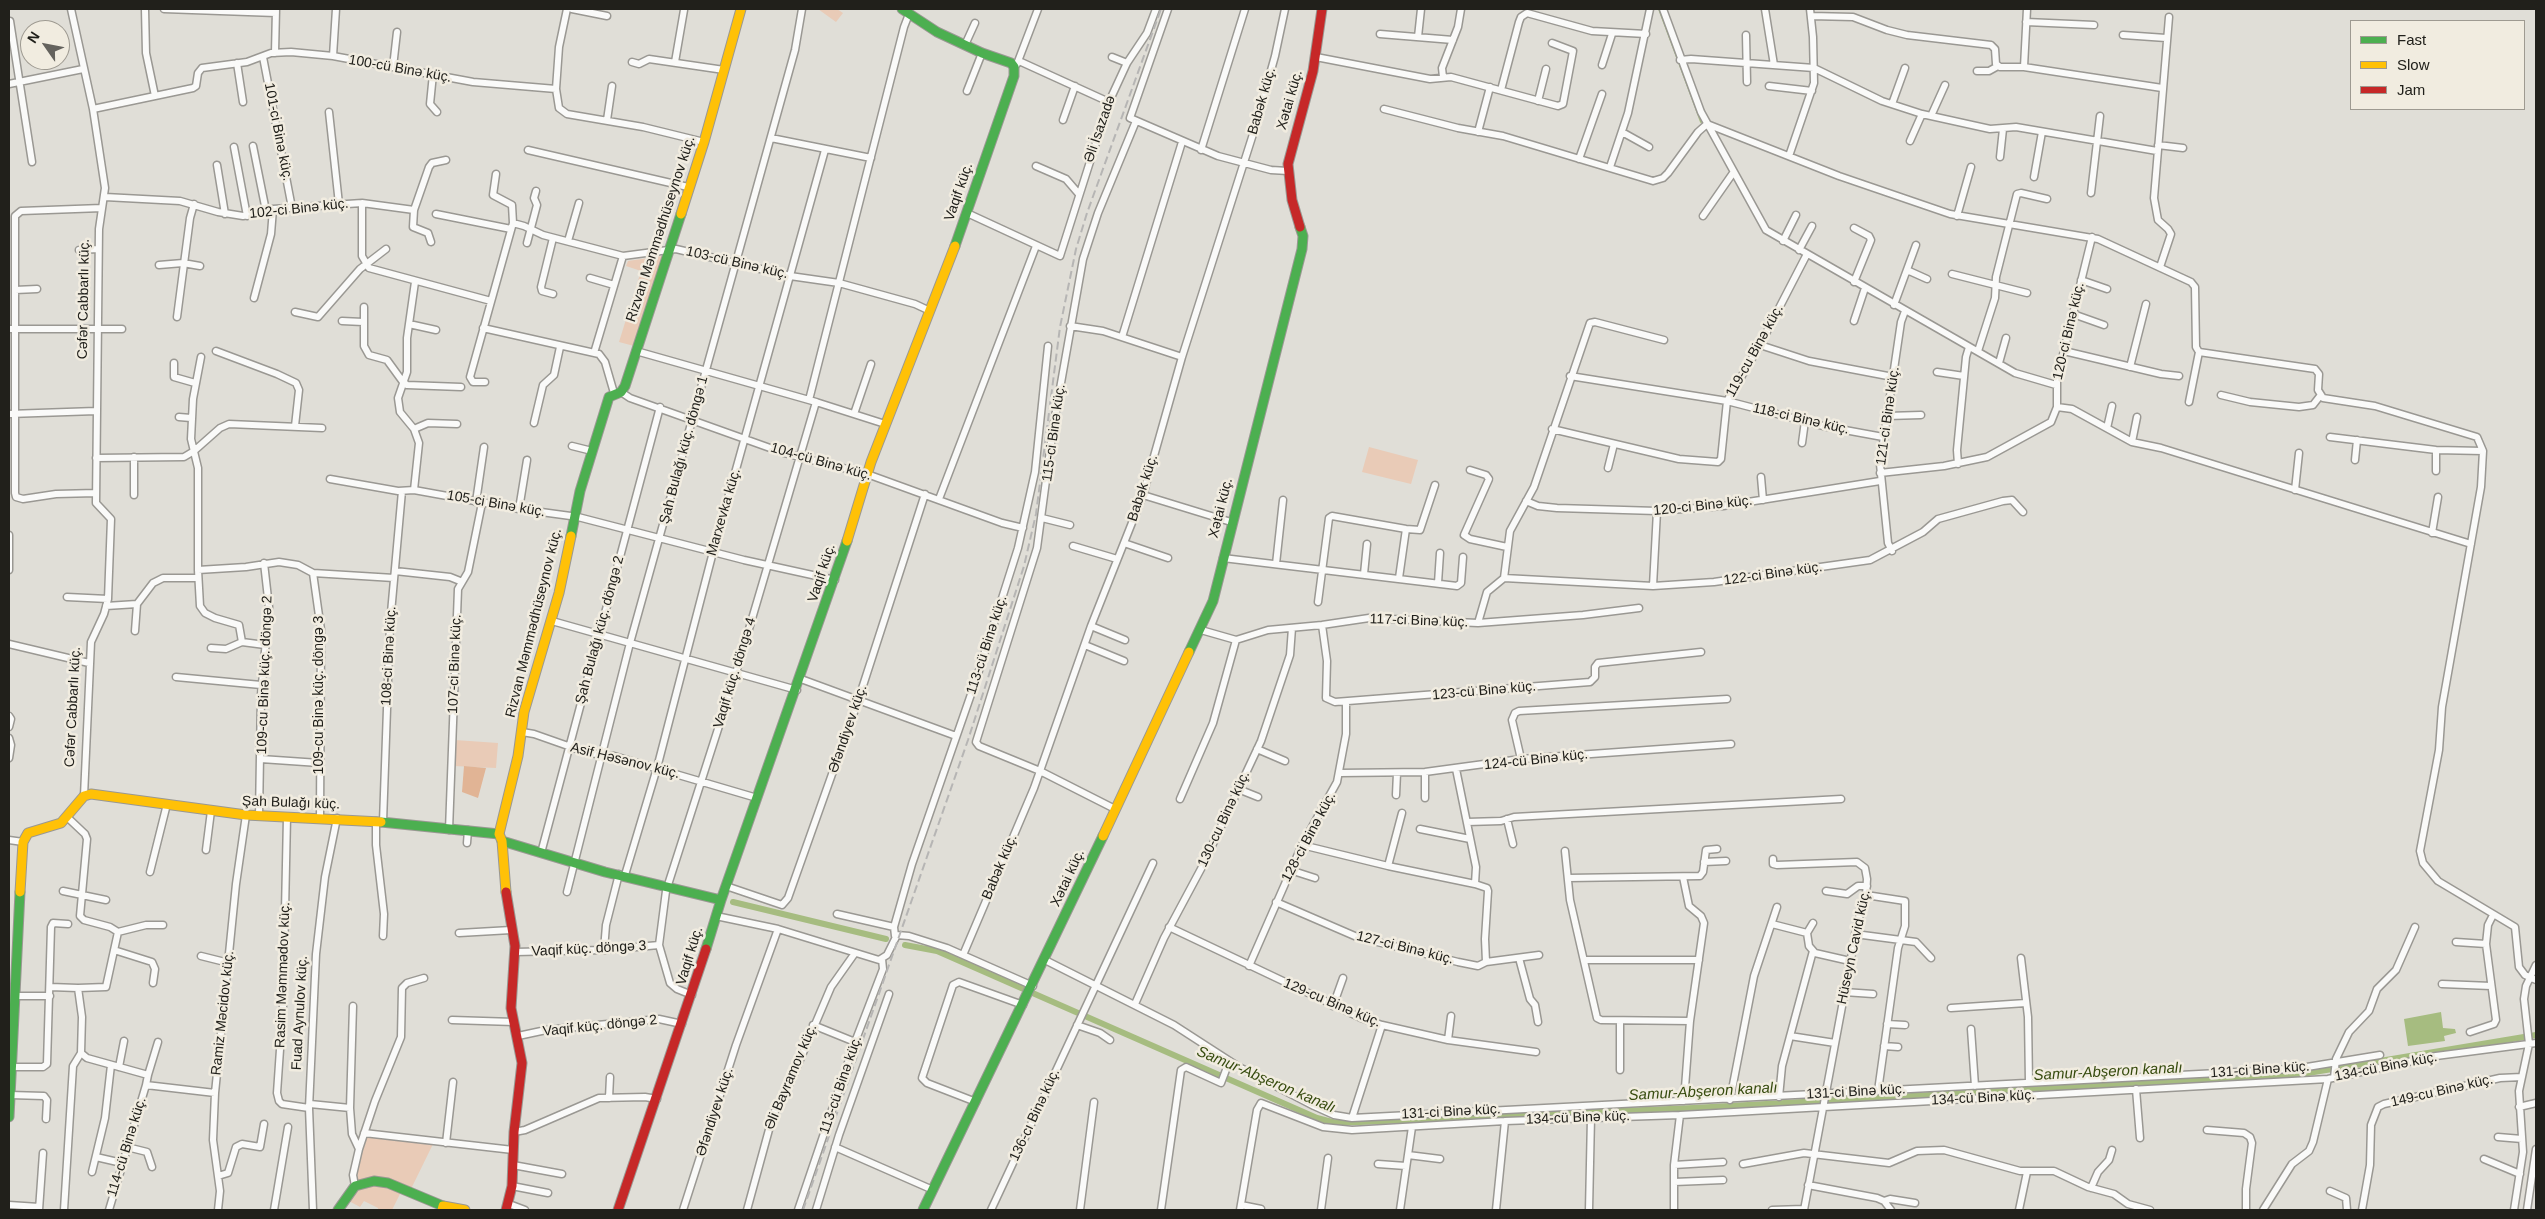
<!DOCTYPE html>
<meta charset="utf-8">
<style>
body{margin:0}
#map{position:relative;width:2545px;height:1219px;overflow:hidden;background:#e0ded7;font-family:Helvetica,sans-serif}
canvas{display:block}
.frame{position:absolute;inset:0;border:10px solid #21201b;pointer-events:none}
.legend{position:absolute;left:2350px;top:20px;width:175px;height:90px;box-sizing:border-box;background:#f1ece0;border:1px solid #9e9a91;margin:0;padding:6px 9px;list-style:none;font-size:15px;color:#21201b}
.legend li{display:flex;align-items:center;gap:10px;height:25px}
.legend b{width:25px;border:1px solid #9e9a91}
.north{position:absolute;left:20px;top:20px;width:50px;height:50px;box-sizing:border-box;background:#f1ece0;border:1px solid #9e9a91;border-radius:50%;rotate:303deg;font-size:14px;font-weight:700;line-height:20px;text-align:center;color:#21201b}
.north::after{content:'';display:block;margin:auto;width:18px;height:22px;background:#64625d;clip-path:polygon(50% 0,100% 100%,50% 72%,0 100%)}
</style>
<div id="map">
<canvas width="2545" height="1219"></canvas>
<div class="frame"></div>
<ul class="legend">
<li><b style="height:6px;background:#4caf50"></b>Fast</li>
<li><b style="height:6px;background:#ffc107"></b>Slow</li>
<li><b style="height:6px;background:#c62828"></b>Jam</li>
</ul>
<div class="north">N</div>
</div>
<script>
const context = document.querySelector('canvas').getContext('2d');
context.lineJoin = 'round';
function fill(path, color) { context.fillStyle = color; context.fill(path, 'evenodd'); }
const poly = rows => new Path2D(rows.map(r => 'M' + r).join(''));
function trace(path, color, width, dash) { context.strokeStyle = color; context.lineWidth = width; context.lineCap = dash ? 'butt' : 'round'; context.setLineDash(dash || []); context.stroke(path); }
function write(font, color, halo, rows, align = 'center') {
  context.font = font + ' Helvetica,sans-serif'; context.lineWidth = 5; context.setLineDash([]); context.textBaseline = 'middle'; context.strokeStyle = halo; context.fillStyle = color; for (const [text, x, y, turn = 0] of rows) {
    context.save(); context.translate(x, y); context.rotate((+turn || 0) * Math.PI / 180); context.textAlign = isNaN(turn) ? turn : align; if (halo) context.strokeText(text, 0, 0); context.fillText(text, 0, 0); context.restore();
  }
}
const green = poly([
 [818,9,837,9,843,13,836,22],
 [662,256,634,346,619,342,641,271,626,266,628,261],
 [1369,447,1418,460,1411,484,1362,472],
 [455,740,498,743,496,768,454,766],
 [366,1137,433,1144,411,1189,357,1182,358,1164],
 [378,1185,401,1192,392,1210,378,1210,378,1208,364,1201,360,1207,347,1200,355,1191,366,1186]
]);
const forest = poly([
 [464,766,486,768,478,798,462,792]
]);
const water = poly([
 [2441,1012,2443,1028,2455,1029,2456,1033,2444,1036,2445,1041,2408,1046,2404,1019]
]);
const stream = poly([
 [1659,9,1701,122]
]);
const canal = poly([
 [733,902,886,939],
 [905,945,937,951,1317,1118,1336,1123,1693,1108,2296,1075,2536,1035]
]);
const street = poly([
 [71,9,93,109,105,188,99,229,96,503,111,519,108,599,104,614,91,642,84,796],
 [145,9,146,53,155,96],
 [164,9,276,13],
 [572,9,607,16],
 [1168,9,1130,118,1218,156,1271,170,1288,171],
 [1663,9,1701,112,1766,230,2015,373,2056,385],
 [1765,9,1774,65],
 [1811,16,1853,17,1887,30,1907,35,1991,45,1995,49,1996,64,2000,67,2024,67,2162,88],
 [10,21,32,162],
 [2026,22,2094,25],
 [1380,34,1453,40],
 [1746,35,1747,82],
 [2123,35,2166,38],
 [1418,37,1421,9],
 [965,45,975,23],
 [275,53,276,9],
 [333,56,336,9],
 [263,57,292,208],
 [1112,57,1127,63],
 [1316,57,1430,79,1451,77,1558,106,1563,104,1573,51,1552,43],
 [1680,60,1691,59,1814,68,1882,101,1922,114,1990,129,2016,127,2157,151],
 [1019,61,1109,102],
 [632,62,639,64,649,59,724,70],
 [675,62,684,10],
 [237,63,243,102],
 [1017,64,1038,9],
 [1602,65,1612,34],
 [393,67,397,32],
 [2024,67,2027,9],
 [1977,71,1989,71,1998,66],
 [433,74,430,104,437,112],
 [1443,77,1442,68,1458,27,1461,9],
 [9,84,83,69],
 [1769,86,1812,91],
 [556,89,559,47,567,9],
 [1501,90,1519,22,1521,17,1527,13,1592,31,1646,34],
 [967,91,982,53],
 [1538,101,1546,69],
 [1892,104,1905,68],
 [93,109,193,88,196,86,198,73,202,68,247,62,271,53,291,52,333,56,473,82,556,89,559,108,567,114,643,127,704,142],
 [1384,109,1458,128,1503,136,1653,181,1663,178,1668,173,1698,132,1707,124],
 [329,112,339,204],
 [1931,116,1945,85],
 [607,120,612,86],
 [1063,120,1075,86],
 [1707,124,1839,176,1950,214,2098,239,2191,282,2195,287,2196,347,2199,352,2315,369,2319,374,2318,390,2323,398,2375,406,2477,437,2483,451,2481,487,2442,707,2439,750,2420,851,2423,863,2438,881,2515,927,2519,967,2525,975,2536,980],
 [1478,132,1490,87],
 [1622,132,1649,147],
 [771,138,871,158],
 [1910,141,1922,114],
 [2158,145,2183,148],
 [253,146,266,211],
 [234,147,247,216],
 [528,150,688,187],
 [1201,150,1245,9],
 [1789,156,1814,83,1813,37,1810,9],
 [2000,157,2003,129],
 [1579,159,1602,94],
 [217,165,225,214],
 [1036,166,1066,179,1078,193],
 [1610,167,1628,113,1650,9],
 [496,174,493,195,512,205,513,223],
 [2034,177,2042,132],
 [2091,193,2100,116],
 [105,197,180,201,218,212,243,216,273,209,362,203,362,256,369,268,491,301],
 [362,203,414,210],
 [967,213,1060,256,1109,102,1127,63,1147,33,1156,9],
 [436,214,511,229],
 [1703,216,1733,173],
 [1957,216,1971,167],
 [553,238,541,287,542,291,553,294],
 [568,241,579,203],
 [1783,241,1796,215],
 [431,242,428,233,413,227,414,210,429,167,432,163,446,160],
 [527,243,537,205,534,198,536,191],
 [79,250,98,249],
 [1799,250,1812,226],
 [159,265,183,263,200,266],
 [2160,267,2171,234,2168,229,2158,220,2154,198,2169,17],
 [1907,270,1927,279],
 [1952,274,2027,293],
 [590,278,614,285],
 [2081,280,2107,289],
 [1854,282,1871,240,1869,236,1854,228],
 [15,290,37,289],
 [254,298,271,234,273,209],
 [1894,305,1916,245],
 [364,307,364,346,369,355,387,360,403,382,407,385,461,387],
 [295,312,318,317,360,269,386,249],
 [2073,314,2104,325],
 [177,317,190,218,194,204],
 [342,321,363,322],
 [1854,321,1865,288],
 [409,324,436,330],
 [1070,326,1103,331,1182,357],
 [483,328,599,354,605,362,614,393],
 [9,329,122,329],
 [1122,337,1182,142],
 [1760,345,1809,361,1893,377],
 [216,351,277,374,296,383,299,390,295,426],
 [636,351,816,402,885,424],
 [1978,351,1995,298,1996,277,2017,194,2021,193,2047,199],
 [2064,351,2161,374,2179,376],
 [594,353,623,256],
 [201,357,193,399,191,439,198,468,198,570,200,606,205,613,215,618,239,625,242,642,265,645],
 [174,363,174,377,195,383],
 [1999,363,2006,338],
 [2130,367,2146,304],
 [1937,372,1964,376],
 [1570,376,1727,401,1823,426,1883,437],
 [485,382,473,382,470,377,513,223,524,226,543,235,623,256,676,249,790,276,839,283,915,304,930,311],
 [621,392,630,398,784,453,867,474,1002,523,1023,528],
 [2221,395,2250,402,2299,407,2313,405,2320,396],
 [809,400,904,27,909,14],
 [2189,402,2199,352],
 [2057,407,2072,409,2132,442,2161,448,2471,544],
 [9,414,96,411],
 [854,414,871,364],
 [1887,416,1921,415],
 [179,417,191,418],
 [534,423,543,385,554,375,560,347],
 [2107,428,2112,406],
 [414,429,428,423,457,424],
 [1552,429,1679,459,1718,462,1721,459,1727,401,1760,345,1807,254],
 [2330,437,2436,450,2483,451],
 [2132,442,2137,417],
 [1802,443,1805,421],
 [572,446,592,451],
 [2436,450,2436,471],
 [134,457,134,495],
 [96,458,184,457,194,451,220,428,229,424,322,428],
 [2355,460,2357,440],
 [1958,464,1957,450,1966,357,1969,347],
 [1608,468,1614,444],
 [1470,470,1486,475,1489,479,1464,535,1470,539,1507,547],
 [1880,473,1944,466,1987,457,2051,422,2057,407,2057,379,2092,237],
 [1761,477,1763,500],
 [330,479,398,491,414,490,519,509,578,517,744,560,835,580],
 [414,490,419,443,414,429,400,412,398,398,407,372,407,338,415,282],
 [2295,490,2299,453],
 [96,493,56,494,23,499,16,497,15,493,15,216,21,211,102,208],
 [1143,495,1231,522],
 [939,499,1036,246],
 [1526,501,1538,506,1557,508,1657,511,1723,506,1880,481],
 [476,502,484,447],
 [519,509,527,460],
 [1042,518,1070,525],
 [2432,533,2438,497],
 [9,535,9,570],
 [1124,543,1168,558],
 [1073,546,1117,559],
 [1892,551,1888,543,1880,464,1901,322,1905,311],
 [1223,558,1457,586,1461,583,1463,557],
 [1276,564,1283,500],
 [198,570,246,567,279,562,298,565,313,573,394,578],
 [395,571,450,577,460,581],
 [313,573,321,630,320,818],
 [1364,574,1367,544],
 [1399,578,1406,529],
 [1504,578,1653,586,1714,582,1870,560,1923,532,1938,519,2003,501,2012,500,2023,512],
 [1438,583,1440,553],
 [1653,586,1657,511],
 [67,597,108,599],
 [1318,602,1329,518,1332,516,1406,529,1420,530,1435,485],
 [106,606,137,604],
 [552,621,797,690],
 [1478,623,1583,615,1639,608],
 [1322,625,1327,661,1326,698,1335,702,1590,682,1595,677,1595,667,1598,663,1701,652],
 [1091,626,1125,640],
 [1201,630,1236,640,1268,630,1322,625,1369,618,1478,623,1487,592,1504,578,1510,531,1534,487,1590,323,1595,322,1664,340],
 [135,631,137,604,153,583,163,578,198,578],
 [9,644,89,663],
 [1085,645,1124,661],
 [211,648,226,649,242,642],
 [176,677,261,685],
 [801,679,956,736],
 [9,716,11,719,9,727],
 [522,732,534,734,588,753,614,756,757,798],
 [9,738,11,745,9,758],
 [1257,749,1285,761],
 [261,759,319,763],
 [1521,759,1512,720,1515,713,1519,711,1727,699],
 [1456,769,1476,867,1475,884,1487,888,1488,891,1485,939,1486,962],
 [1340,773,1425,772,1521,759,1731,744],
 [1238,789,1258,797],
 [1396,795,1397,773],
 [1425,798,1425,772],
 [1180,799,1213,723,1236,640],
 [1115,809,1040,771,979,746,976,742,1037,548,1053,428,1083,259,1098,213,1136,121],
 [259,816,261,695,269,607,264,563],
 [67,817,85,834,87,839,80,916,84,920,110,927,118,932,106,987,78,988,82,1017,81,1053,87,1058,148,1075,146,1085,215,1093],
 [287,817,283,1006,277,1093,279,1101,282,1104,309,1108],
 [1507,819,1513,844],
 [376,821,376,845,384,914,383,936],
 [383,822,390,624,402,491],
 [1467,822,1501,821,1514,817,1841,799],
 [1420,829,1470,839],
 [449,830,458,589,468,572,482,503],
 [9,840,23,842],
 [467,843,468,830],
 [1302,845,1388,866,1475,884],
 [206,850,211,811],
 [1565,851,1570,900,1597,1018,1601,1020,1690,1021],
 [541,853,660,407],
 [1773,859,1773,864,1777,865,1857,862,1865,868,1867,879,1866,895,1858,921,1804,1210],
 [1704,862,1726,861],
 [1388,866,1402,813],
 [1290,870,1315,878],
 [150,872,167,804],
 [625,875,657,768,713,552,825,150],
 [1683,877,1689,906,1701,916,1704,923,1690,1021,1684,1101],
 [1568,878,1700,876,1703,872,1706,850,1717,849],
 [726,886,782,905,788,898,858,701,925,494],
 [63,891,106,900],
 [1826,891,1847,894,1858,886,1867,886],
 [567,892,630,643,795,50,802,9],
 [1866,895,1905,901,1905,926,1898,948,1878,1091],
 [1276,902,1357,937,1458,962,1478,966,1486,962,1539,955],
 [837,914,894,927],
 [716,916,778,929,879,960,887,955,897,935,909,936,947,948,1033,986],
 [1772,924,1807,933,1809,946,1815,953,1850,961],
 [1169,927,1361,1018,1382,1025,1448,1040,1536,1052],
 [118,932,146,925,163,925],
 [459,933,511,930],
 [1807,933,1813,923],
 [1855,934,1916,942,1931,958],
 [895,936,894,927,912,864,976,680,1018,548,1035,472,1048,346],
 [2456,942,2486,944],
 [659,945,666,891,736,673,816,402],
 [114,950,152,962,155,969,153,983],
 [604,950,606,925,619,874],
 [515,952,604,950,659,945,670,983,677,989,692,995],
 [963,955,1034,788,1091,626,1143,495,1182,357,1254,131,1275,56,1285,9],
 [201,956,229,963],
 [1519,958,1530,999,1535,1005,1538,1022],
 [2021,958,2028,1017,2029,1083],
 [1045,960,1174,1025,1239,1067,1314,1106,1334,1115,1352,1118,2276,1070,2307,1067,2380,1055],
 [1584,960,1699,960],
 [1249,966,1302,845,1337,782,1346,734,1346,702],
 [2442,984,2491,986],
 [50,987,78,988],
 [1844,992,1873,994],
 [16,996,50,996],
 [1135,1004,1164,938,1202,867,1261,741,1290,655,1292,628],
 [353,1006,350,1108,352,1134,359,1149],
 [1333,1006,1343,978],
 [1951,1008,2026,1003],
 [452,1020,514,1022],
 [1620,1021,1620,1070],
 [1887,1024,1905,1025],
 [813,1025,855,1042],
 [1077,1025,1100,1033,1110,1040],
 [1971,1029,1975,1086],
 [2470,1032,2494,1024,2496,1020,2486,944,2488,925,2493,915],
 [518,1036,546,1030,659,1019,682,1024],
 [1790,1036,1835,1043],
 [1448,1040,1451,1016],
 [1884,1046,1898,1047],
 [11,1067,43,1067,47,1064,51,927,53,923,68,924],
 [119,1067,124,1041],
 [148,1075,158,1042],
 [2334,1078,2336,1059,2349,1032,2369,1011,2377,989,2396,970,2415,927],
 [2136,1089,2140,1138],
 [10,1095,44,1096,47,1100,46,1119],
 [1779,1097,1782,1066,1813,951],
 [609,1098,610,1077],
 [1730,1100,1754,976,1777,907],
 [976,1102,927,1083,922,1078,953,985,959,982,1023,1005],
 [310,1104,350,1108],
 [2519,1107,2536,1103],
 [1352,1118,1382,1025],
 [2207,1130,2244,1133,2250,1137,2252,1143,2246,1189,2246,1210],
 [514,1132,525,1130,599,1098,645,1097,657,1099],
 [364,1133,513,1150],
 [2498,1137,2522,1139],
 [446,1143,453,1082],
 [127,1147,147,1152,152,1167],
 [835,1147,933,1190],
 [1408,1155,1440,1159],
 [96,1157,122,1163],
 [2484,1159,2520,1174],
 [1378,1164,1406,1166],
 [1743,1164,1804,1153,1889,1163,1917,1151,1944,1150,2020,1171,2054,1171,2088,1187,2114,1194,2128,1204,2150,1210],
 [513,1165,562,1174],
 [1674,1165,1723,1162],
 [92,1172,105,1118,111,1065],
 [218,1176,228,1173,236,1147,242,1144,260,1147,264,1124],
 [1674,1182,1723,1180],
 [1808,1185,1877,1198,1884,1201,1891,1210],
 [355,1186,353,1175,359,1149,375,1101,401,1037,402,988,407,983,424,978],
 [512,1186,548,1193],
 [2091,1188,2098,1172,2109,1160,2112,1150],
 [2330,1191,2346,1198,2347,1210],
 [1884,1201,1890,1199,1915,1203],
 [509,1204,525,1210],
 [9,1205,39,1207],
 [1241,1205,1261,1209],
 [39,1210,43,1153],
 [64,1210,73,1066,81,1053],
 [109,1210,146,1085],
 [218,1210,220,1191,213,1140,215,1093,236,884,246,815],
 [274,1210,288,1127],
 [313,1210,309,1108,316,954,325,877,337,818],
 [683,1210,736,1045,778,929],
 [747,1210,773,1115,791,1081,831,987,855,953],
 [798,1210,855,1042,883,969,882,959],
 [816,1210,839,1135,889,994],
 [991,1210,1153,863],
 [1080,1210,1094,1102],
 [1161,1210,1181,1070,1186,1067,1221,1083,1229,1062],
 [1240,1210,1257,1110,1261,1103,1323,1127,1352,1130,1505,1121,1680,1115,2328,1079,2436,1056,2536,1043],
 [1321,1210,1328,1158],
 [1400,1210,1412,1127],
 [1496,1210,1505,1121],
 [1589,1210,1591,1117],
 [1674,1210,1674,1165,1680,1115],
 [1772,1210,1804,1209],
 [2019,1210,2027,1172],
 [2263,1210,2292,1164,2309,1151,2313,1142,2328,1079],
 [2362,1210,2370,1165,2371,1125,2378,1107,2384,1104,2500,1078,2522,1077],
 [2514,1210,2523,1152,2519,1091,2529,1044,2524,999,2526,986,2536,965],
 [2527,1210,2536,1149]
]);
const fast = poly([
 [902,9,937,32,982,53,1011,63,1014,67,1014,76,955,246],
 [571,536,580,491,609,397,621,392,625,386,681,214],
 [1189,652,1213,601,1302,249,1303,236,1300,227],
 [381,822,499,834],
 [502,841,605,872,721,900],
 [706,949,721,900,847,541],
 [9,1117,20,892],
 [338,1210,355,1186,374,1181,388,1183,443,1206],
 [923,1210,1103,836]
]);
const slow = poly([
 [681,214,704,142,741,9],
 [847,541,871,462,955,246],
 [1103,836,1189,652],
 [20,892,23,842,28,833,61,823,84,796,91,794,246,815,381,822],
 [506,892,502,841,499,834,518,756,524,712,559,593,571,536],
 [442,1210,443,1206,465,1210]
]);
const jam = poly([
 [1300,227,1292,200,1288,164,1313,71,1322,9],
 [506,892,515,946,511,1008,522,1063,514,1132,512,1186,506,1210],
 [618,1210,706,949]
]);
const rail = poly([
 [803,1210,968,740,1024,566,1036,514,1060,327,1076,249,1087,213,1161,9]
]);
const streetNames = [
 ["100-cü Binə küç.",400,69,10],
 ["Xətai küç.",1290,100,-74],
 ["Babək küç.",1262,101,-74],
 ["Əli İsazadə",1100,129,-71],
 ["101-ci Binə küç.",278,132,79],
 ["Vaqif küç.",959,192,-71],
 ["102-ci Binə küç.",299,209,-6],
 ["Rizvan Məmmədhüseynov küç.",661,229,-72],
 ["103-cü Binə küç.",737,263,13],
 ["Cəfər Cabbarlı küç.",84,299,-89],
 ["120-ci Binə küç.",2069,331,-77],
 ["119-cu Binə küç.",1755,351,-61],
 ["121-ci Binə küç.",1888,416,-82],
 ["118-ci Binə küç.",1801,419,13],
 ["115-ci Binə küç.",1054,433,-82],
 ["Şah Bulağı küç. döngə 1",684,450,-75],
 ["104-cü Binə küç.",821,462,16],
 ["Babək küç.",1143,488,-72],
 ["105-ci Binə küç.",496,504,10],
 ["120-ci Binə küç.",1703,506,-6],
 ["Xətai küç.",1221,508,-76],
 ["Marxevka küç.",724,512,-74],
 ["Vaqif küç.",822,573,-72],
 ["122-ci Binə küç.",1773,574,-8],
 ["117-ci Binə küç.",1419,621,2],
 ["Rizvan Məmmədhüseynov küç.",534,623,-76],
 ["Şah Bulağı küç. döngə 2",600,630,-75],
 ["113-cü Binə küç.",987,645,-72],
 ["108-ci Binə küç.",389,656,-87],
 ["107-ci Binə küç.",455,664,-88],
 ["Vaqif küç. döngə 4",735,673,-73],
 ["109-cu Binə küç. döngə 2",265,675,-88],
 ["123-cü Binə küç.",1484,691,-5],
 ["109-cu Binə küç. döngə 3",319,695,-90],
 ["Cəfər Cabbarlı küç.",73,707,-87],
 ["Əfəndiyev küç.",848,729,-71],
 ["124-cü Binə küç.",1536,760,-6],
 ["Asif Həsənov küç.",625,761,14],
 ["Şah Bulağı küç.",291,803,2],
 ["130-cu Binə küç.",1224,819,-65],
 ["128-ci Binə küç.",1309,837,-62],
 ["Babək küç.",1000,867,-67],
 ["Xətai küç.",1068,878,-65],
 ["Hüseyn Cavid küç.",1854,947,-78],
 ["127-ci Binə küç.",1405,948,14],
 ["Vaqif küç. döngə 3",589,949,-3],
 ["Vaqif küç.",690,956,-73],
 ["Rasim Məmmədov küç.",283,975,-88],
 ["129-cu Binə küç.",1332,1003,23],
 ["Ramiz Məcidov küç.",223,1013,-84],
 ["Fuad Aynulov küç.",300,1013,-87],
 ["Vaqif küç. döngə 2",600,1026,-6],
 ["134-cü Binə küç.",2386,1067,-11],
 ["131-ci Binə küç.",2260,1070,-4],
 ["Əli Bayramov küç.",791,1077,-67],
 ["113-cü Binə küç.",841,1085,-71],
 ["149-cu Binə küç.",2442,1091,-13],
 ["131-ci Binə küç.",1856,1092,-3],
 ["134-cü Binə küç.",1983,1098,-3],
 ["Əfəndiyev küç.",715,1112,-72],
 ["131-ci Binə küç.",1451,1112,-3],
 ["136-cı Binə küç.",1035,1115,-65],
 ["134-cü Binə küç.",1578,1118,-2],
 ["114-cü Binə küç.",127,1147,-73]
];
const waterNames = [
 ["Samur-Abşeron kanalı",2108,1072,-3],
 ["Samur-Abşeron kanalı",1266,1080,23],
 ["Samur-Abşeron kanalı",1703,1092,-3]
];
fill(green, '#e9cbb7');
fill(forest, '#e1b495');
fill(water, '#a6bc80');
trace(stream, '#a6bc80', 2);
trace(canal, '#a6bc80', 6);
trace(street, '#9a9893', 9);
trace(fast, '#9a9893', 11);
trace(slow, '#9a9893', 11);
trace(jam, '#9a9893', 11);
trace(street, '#fafaf9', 6);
trace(fast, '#4caf50', 9);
trace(slow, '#ffc107', 9);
trace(jam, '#c62828', 9);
trace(rail, '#b6b5b4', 2, [8, 4]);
write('14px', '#21201b', '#f1ece0', streetNames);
write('italic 15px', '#364b0e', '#f1ece0', waterNames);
</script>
